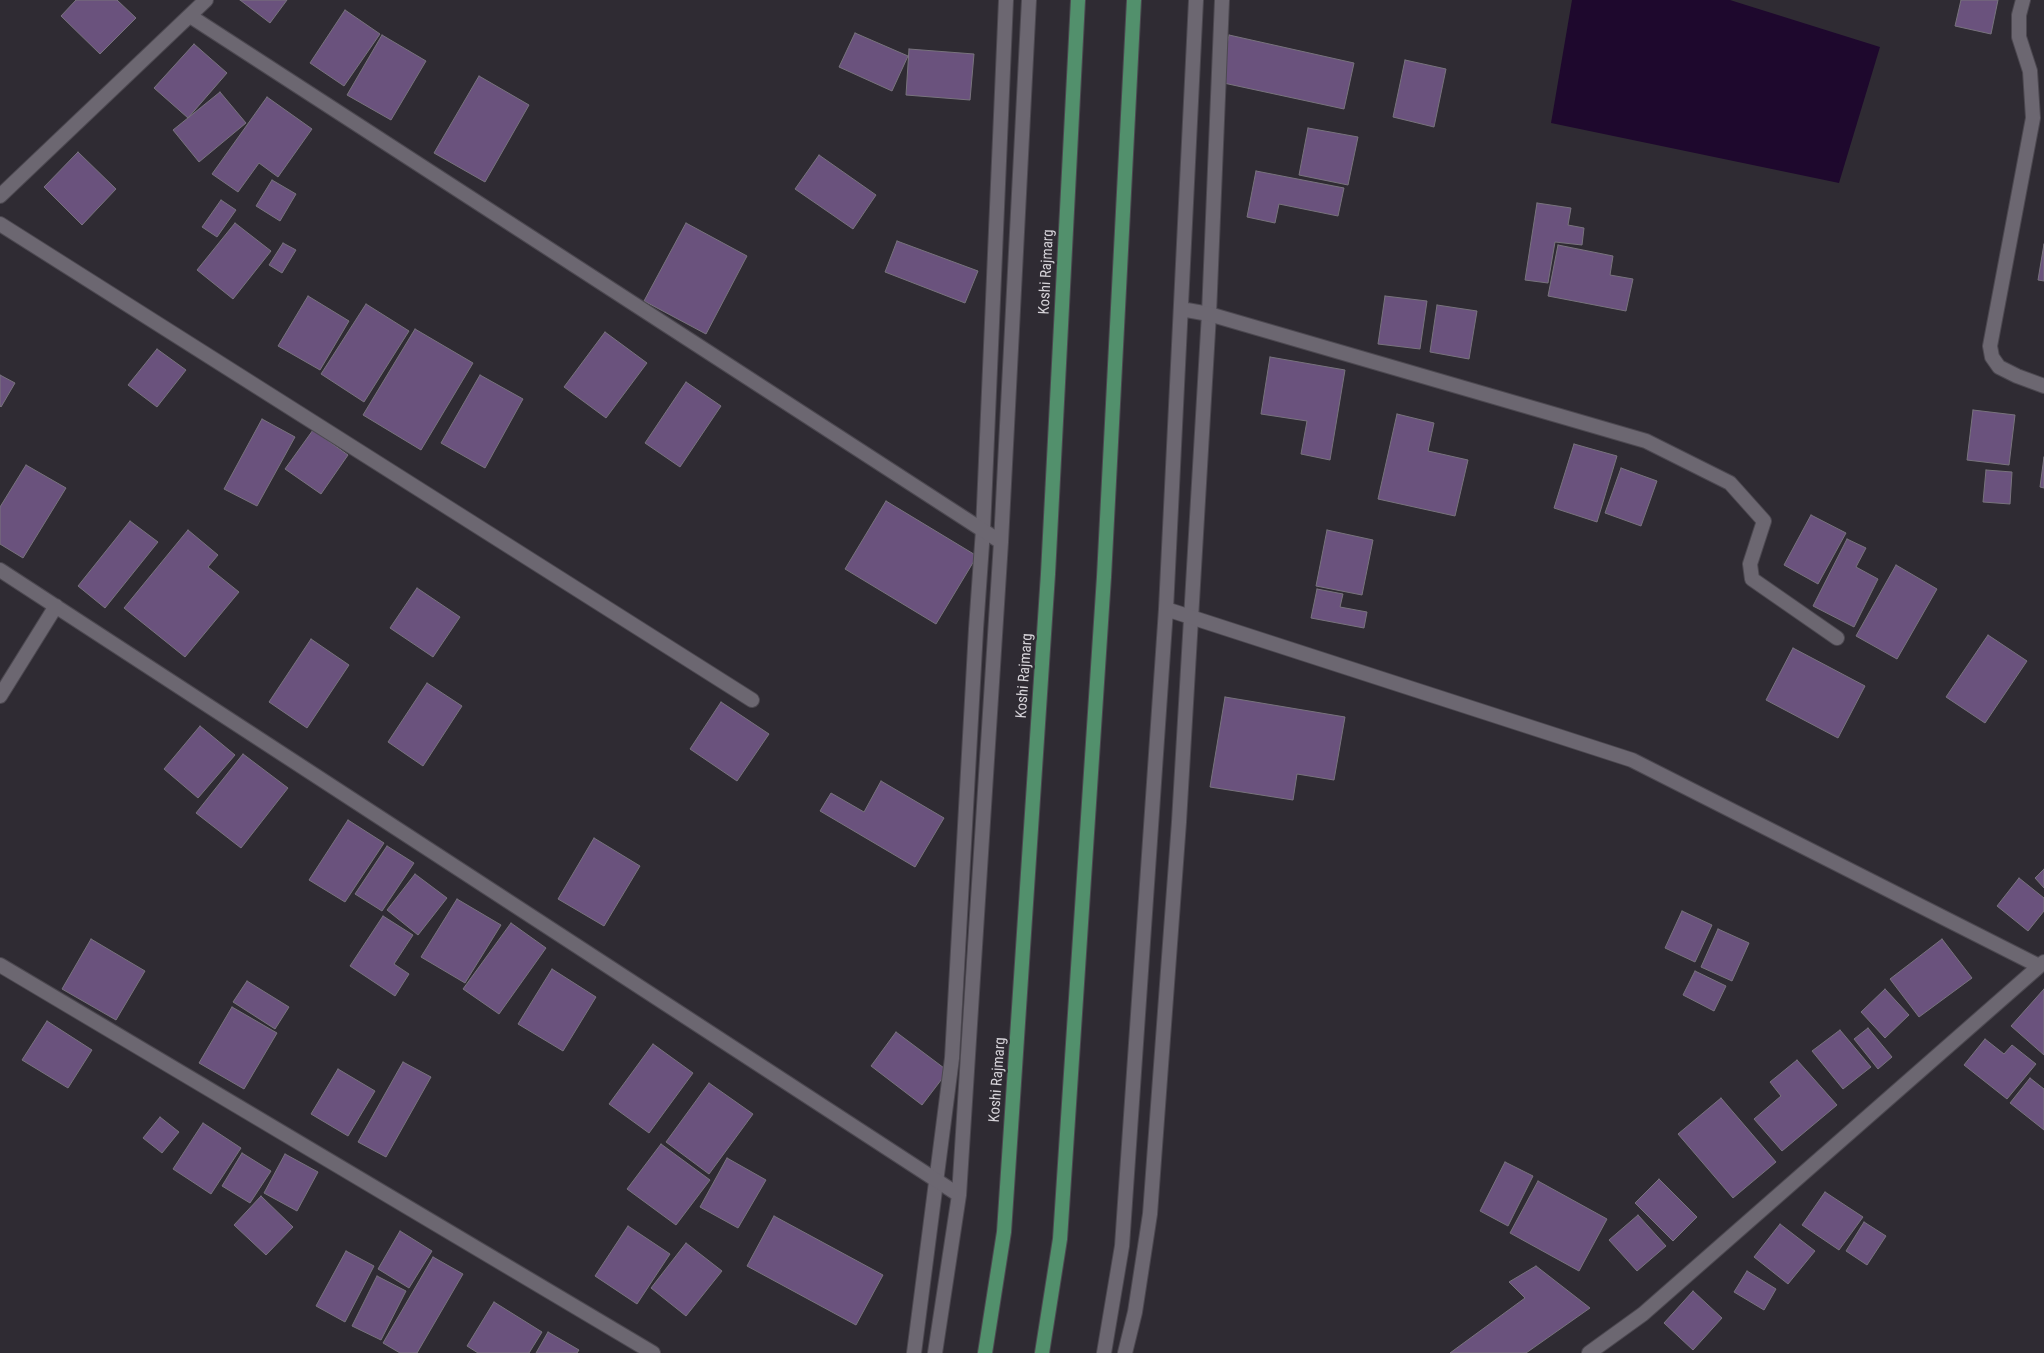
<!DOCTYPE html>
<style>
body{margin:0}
canvas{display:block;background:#2f2b33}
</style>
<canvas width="2044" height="1353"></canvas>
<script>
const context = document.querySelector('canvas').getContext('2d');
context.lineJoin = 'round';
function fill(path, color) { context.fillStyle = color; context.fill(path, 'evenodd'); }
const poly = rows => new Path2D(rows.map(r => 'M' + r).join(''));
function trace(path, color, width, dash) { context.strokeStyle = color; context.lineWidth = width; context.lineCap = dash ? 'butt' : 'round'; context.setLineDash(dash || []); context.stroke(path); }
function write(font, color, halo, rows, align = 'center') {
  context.font = font + ' "Roboto Condensed",sans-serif'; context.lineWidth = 4.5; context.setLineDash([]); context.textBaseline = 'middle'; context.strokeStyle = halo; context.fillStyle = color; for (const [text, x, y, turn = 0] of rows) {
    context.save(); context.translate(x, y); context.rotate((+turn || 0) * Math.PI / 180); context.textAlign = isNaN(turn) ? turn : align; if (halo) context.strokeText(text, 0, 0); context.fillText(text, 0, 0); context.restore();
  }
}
const water = poly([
 [1572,0,1730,0,1880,47,1839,183,1551,123]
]);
const building = poly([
 [76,0,117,0,136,18,100,54,61,16,76,0],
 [240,0,287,0,270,23,240,0],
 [1961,0,1998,0,1991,34,1955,26,1961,0],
 [345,10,380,34,344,86,310,63,345,10],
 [855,33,908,56,892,91,839,67,855,33],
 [382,35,426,61,391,120,347,95,382,35],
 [1229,35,1354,63,1344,109,1219,82,1229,35],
 [194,44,227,73,188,118,154,88,194,44],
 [909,49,974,54,970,100,906,95,909,49],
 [1405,60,1446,69,1434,127,1393,117,1405,60],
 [479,76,529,105,485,182,434,153,479,76],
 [220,92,246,123,199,162,173,130,220,92],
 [267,97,312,129,278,177,259,163,238,192,212,174,267,97],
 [1308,128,1358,137,1348,185,1299,175,1308,128],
 [78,152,116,189,82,225,44,187,78,152],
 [819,155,876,195,853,229,795,189,819,155],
 [1256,171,1344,188,1338,216,1279,204,1275,223,1247,217,1256,171],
 [272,180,296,194,280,221,256,206,272,180],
 [221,200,236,210,217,237,202,227,221,200],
 [1537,203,1571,208,1568,225,1584,228,1582,245,1555,242,1548,283,1525,280,1537,203],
 [235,223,271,251,233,299,197,270,235,223],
 [686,223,747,256,706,334,644,301,686,223],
 [897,241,978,271,965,303,885,272,897,241],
 [283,243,296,250,282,273,269,265,283,243],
 [2044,244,2044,281,2038,280,2044,244],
 [1558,245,1613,256,1610,275,1633,279,1626,311,1548,296,1558,245],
 [308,296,349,321,320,370,278,346,308,296],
 [1385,296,1427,301,1420,349,1378,344,1385,296],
 [366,304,409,331,364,402,321,374,366,304],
 [1437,305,1477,311,1469,359,1430,352,1437,305],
 [415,329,473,363,421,450,363,415,415,329],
 [605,332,647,363,606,418,564,387,605,332],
 [157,349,186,370,157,407,128,385,157,349],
 [1270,357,1345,370,1330,460,1301,454,1307,421,1261,414,1270,357],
 [0,375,15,383,1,407,0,406,0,375],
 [480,375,523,399,485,468,441,443,480,375],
 [686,382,721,406,680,467,645,443,686,382],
 [1973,410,2015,415,2009,465,1967,460,1973,410],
 [1397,414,1434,423,1428,451,1468,460,1455,516,1378,499,1397,414],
 [262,419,295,437,257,506,224,489,262,419],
 [313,430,348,455,321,494,285,469,313,430],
 [1574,444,1617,456,1597,522,1554,508,1574,444],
 [2044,457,2044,488,2040,487,2044,457],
 [26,465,66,488,23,558,0,544,0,507,26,465],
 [1621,468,1657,481,1641,526,1605,513,1621,468],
 [1986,470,2012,472,2010,504,1983,502,1986,470],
 [886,501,977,556,936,624,845,569,886,501],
 [1811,515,1846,533,1818,584,1784,565,1811,515],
 [130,521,158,542,105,608,78,586,130,521],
 [188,530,218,555,208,567,239,592,185,657,124,608,188,530],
 [1327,530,1373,540,1362,595,1316,586,1327,530],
 [1847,539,1866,548,1856,567,1878,579,1854,627,1813,606,1847,539],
 [1896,565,1937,589,1897,659,1856,636,1896,565],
 [417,588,460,617,433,657,390,628,417,588],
 [1317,589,1343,594,1340,607,1367,612,1364,628,1311,618,1317,589],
 [1988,635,2027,661,1985,723,1946,697,1988,635],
 [311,639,349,665,307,728,269,702,311,639],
 [1793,648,1865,686,1838,738,1766,700,1793,648],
 [427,683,462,706,423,766,388,742,427,683],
 [1225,697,1345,717,1334,780,1297,774,1293,800,1210,787,1225,697],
 [721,702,769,734,737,781,690,749,721,702],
 [200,726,235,755,198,798,164,769,200,726],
 [243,754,288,788,241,848,196,813,243,754],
 [881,781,944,818,915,867,820,811,831,793,864,812,881,781],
 [348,820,384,843,345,902,309,880,348,820],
 [594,838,640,866,604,926,558,899,594,838],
 [387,846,414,863,382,911,355,894,387,846],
 [2044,869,2044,888,2035,878,2044,869],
 [415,874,447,898,418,935,387,910,415,874],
 [2019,878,2044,898,2044,911,2028,931,1997,906,2019,878],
 [457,899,501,925,465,983,421,957,457,899],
 [1682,911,1712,925,1695,962,1665,948,1682,911],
 [383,916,413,935,394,964,409,974,395,996,350,966,383,916],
 [511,923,546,948,499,1014,463,989,511,923],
 [1718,929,1749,943,1732,981,1701,967,1718,929],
 [91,939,145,971,116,1020,62,989,91,939],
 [1942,939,1972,978,1919,1017,1890,979,1942,939],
 [552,969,596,997,563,1051,518,1024,552,969],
 [1695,971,1726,986,1714,1011,1683,995,1695,971],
 [247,981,289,1007,275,1029,233,1002,247,981],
 [1885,989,1909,1015,1885,1038,1861,1012,1885,989],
 [2044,989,2044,1055,2011,1026,2044,989],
 [232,1007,277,1033,244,1089,199,1063,232,1007],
 [47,1021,92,1050,68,1088,22,1060,47,1021],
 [1868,1028,1892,1057,1878,1069,1854,1039,1868,1028],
 [1840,1030,1871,1067,1843,1089,1812,1051,1840,1030],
 [896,1032,948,1071,922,1105,871,1066,896,1032],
 [1985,1039,2004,1054,2012,1045,2036,1064,2007,1099,1964,1065,1985,1039],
 [653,1044,693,1073,649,1133,609,1104,653,1044],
 [1797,1060,1837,1105,1782,1151,1754,1119,1781,1096,1770,1082,1797,1060],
 [403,1062,431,1077,386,1157,358,1142,403,1062],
 [338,1069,375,1091,348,1136,311,1114,338,1069],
 [2030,1078,2044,1089,2044,1130,2010,1103,2030,1078],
 [709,1083,753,1114,709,1174,666,1142,709,1083],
 [1721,1098,1776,1162,1733,1198,1678,1134,1721,1098],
 [160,1117,179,1132,162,1153,143,1138,160,1117],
 [203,1123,241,1148,211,1194,173,1169,203,1123],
 [661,1144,710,1180,676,1225,627,1189,661,1144],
 [242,1153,271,1171,250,1203,222,1186,242,1153],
 [285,1154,318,1172,297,1211,264,1193,285,1154],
 [727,1158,766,1180,738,1228,700,1207,727,1158],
 [1505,1162,1533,1176,1508,1226,1480,1211,1505,1162],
 [1659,1179,1697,1217,1673,1241,1635,1203,1659,1179],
 [1538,1181,1607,1219,1579,1271,1510,1233,1538,1181],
 [1825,1192,1863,1217,1839,1250,1802,1225,1825,1192],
 [261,1196,293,1227,266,1255,234,1225,261,1196],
 [1638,1215,1666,1246,1637,1271,1609,1240,1638,1215],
 [774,1216,883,1275,856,1325,747,1266,774,1216],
 [1864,1222,1886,1236,1867,1265,1846,1251,1864,1222],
 [1780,1224,1815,1251,1788,1284,1754,1257,1780,1224],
 [628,1226,670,1254,637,1304,595,1276,628,1226],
 [400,1231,432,1251,409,1288,378,1269,400,1231],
 [686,1243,722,1271,686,1316,651,1288,686,1243],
 [346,1251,374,1266,345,1322,316,1306,346,1251],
 [433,1257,463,1274,417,1353,400,1353,383,1343,433,1257],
 [1536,1266,1590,1308,1526,1353,1450,1353,1525,1298,1509,1282,1536,1266],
 [1747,1271,1776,1289,1764,1310,1734,1292,1747,1271],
 [377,1276,406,1291,381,1340,352,1326,377,1276],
 [1693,1291,1722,1318,1693,1350,1664,1323,1693,1291],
 [494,1302,542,1332,529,1353,478,1353,467,1346,494,1302],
 [548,1332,579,1350,577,1353,536,1353,548,1332]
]);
const service = poly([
 [914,1353,952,1058,976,629,983,530,1006,0],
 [1125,1353,1135,1312,1150,1214,1179,822,1209,314,1222,0]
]);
const minor = poly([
 [2023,0,2019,15,2019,37,2030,71,2033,118,1990,346,1992,357,1999,367,2017,376,2044,386],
 [190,16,1001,542],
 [0,196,206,0],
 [0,224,752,700],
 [1181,309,1209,314,1646,441,1730,483,1764,521,1750,564,1752,579,1837,638],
 [0,570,959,1195],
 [1166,609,1632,760,2039,966],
 [0,696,56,606],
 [0,965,653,1353],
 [935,1353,959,1195,1001,542,1029,0],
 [1104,1353,1122,1246,1166,609,1196,0],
 [1589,1353,1643,1314,2044,962]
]);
const primary = poly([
 [985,1353,1004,1232,1048,574,1078,0],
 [1042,1353,1060,1239,1104,577,1134,0]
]);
const streetNames = [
 ["Koshi Rajmarg",1047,272,-87],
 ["Koshi Rajmarg",1025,676,-86],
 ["Koshi Rajmarg",998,1080,-86]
];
fill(water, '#1e082d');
fill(building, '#6a527d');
trace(building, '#78737d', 1);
trace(service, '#4c4850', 16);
trace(minor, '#4c4850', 16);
trace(primary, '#4c4850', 16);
trace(service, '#6c6771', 14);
trace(minor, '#6c6771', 14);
trace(primary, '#52906c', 14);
write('15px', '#d5d2d8', '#2f2b33', streetNames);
</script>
